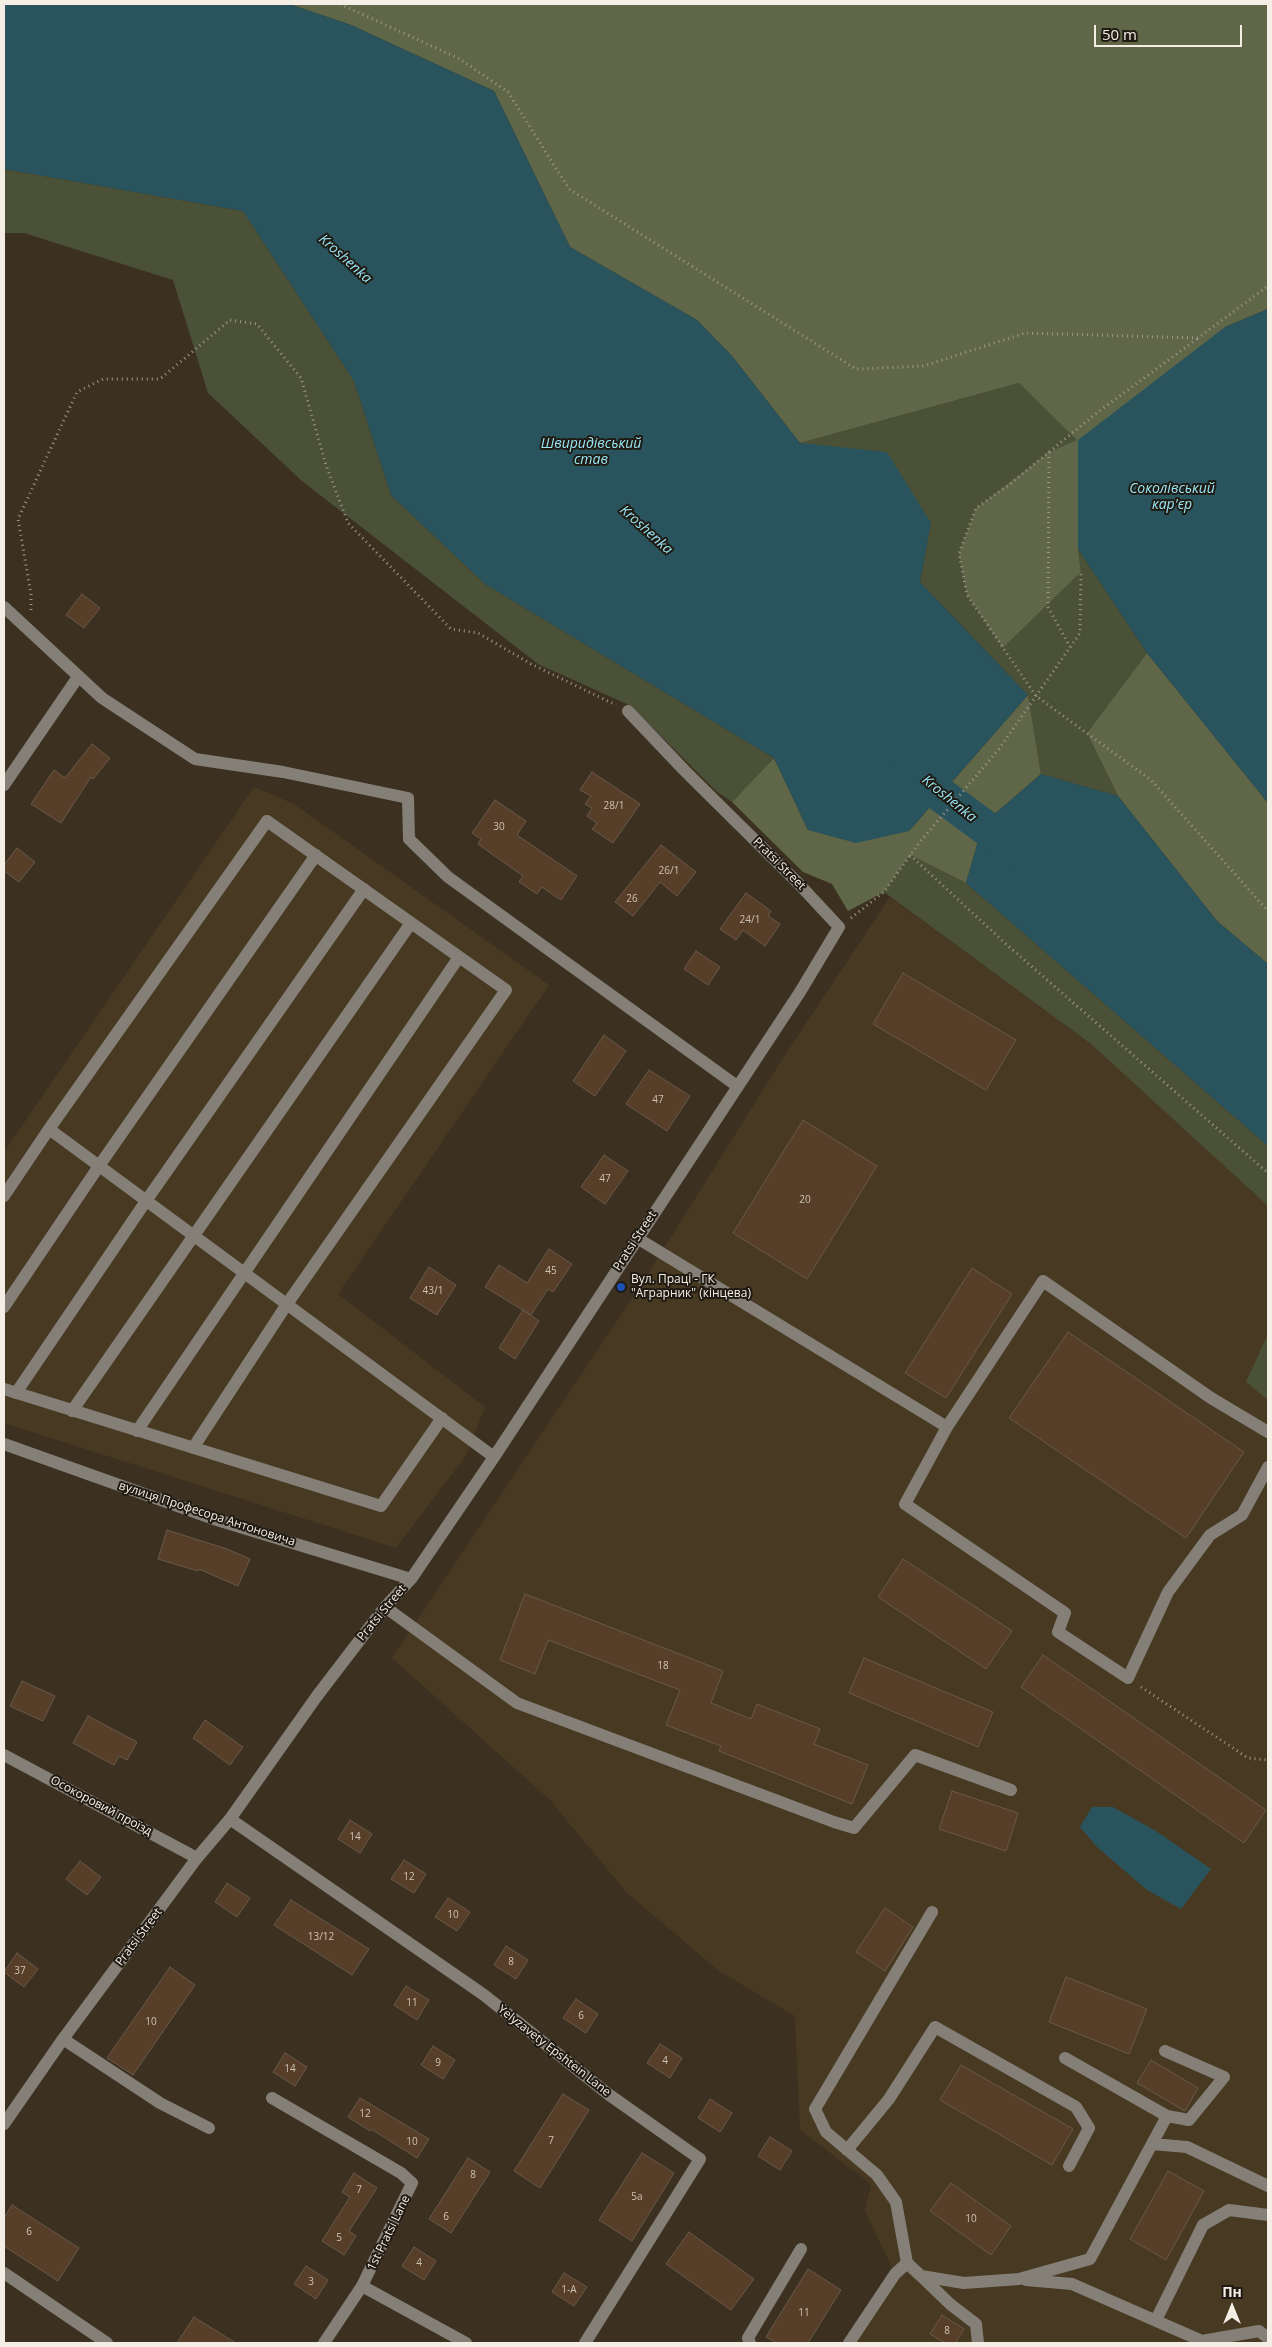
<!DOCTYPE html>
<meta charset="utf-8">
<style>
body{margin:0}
#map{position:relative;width:1272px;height:2347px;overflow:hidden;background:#3c3121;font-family:"Open Sans",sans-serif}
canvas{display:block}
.frame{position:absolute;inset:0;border:5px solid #f5eee4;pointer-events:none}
.north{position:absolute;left:1207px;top:2282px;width:50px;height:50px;-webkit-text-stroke:4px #1f1a12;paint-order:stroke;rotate:0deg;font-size:14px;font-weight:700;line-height:20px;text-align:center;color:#f5eee4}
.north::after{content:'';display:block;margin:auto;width:18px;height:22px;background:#f5eee4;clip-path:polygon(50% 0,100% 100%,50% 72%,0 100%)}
.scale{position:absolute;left:1094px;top:25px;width:148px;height:22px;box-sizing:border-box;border:2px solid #f5eee4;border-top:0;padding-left:6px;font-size:15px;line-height:18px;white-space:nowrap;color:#f5eee4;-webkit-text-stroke:4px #1f1a12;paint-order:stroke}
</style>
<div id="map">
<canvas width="1272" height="2347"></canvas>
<div class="frame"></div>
<div class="north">Пн</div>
<div class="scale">50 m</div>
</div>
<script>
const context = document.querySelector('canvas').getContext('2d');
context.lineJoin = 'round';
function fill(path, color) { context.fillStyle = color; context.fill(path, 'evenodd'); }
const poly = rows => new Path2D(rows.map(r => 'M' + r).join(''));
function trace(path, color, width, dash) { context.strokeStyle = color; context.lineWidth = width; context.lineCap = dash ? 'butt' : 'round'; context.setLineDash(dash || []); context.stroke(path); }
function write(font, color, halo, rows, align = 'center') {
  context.font = font + ' "Open Sans",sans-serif'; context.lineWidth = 4; context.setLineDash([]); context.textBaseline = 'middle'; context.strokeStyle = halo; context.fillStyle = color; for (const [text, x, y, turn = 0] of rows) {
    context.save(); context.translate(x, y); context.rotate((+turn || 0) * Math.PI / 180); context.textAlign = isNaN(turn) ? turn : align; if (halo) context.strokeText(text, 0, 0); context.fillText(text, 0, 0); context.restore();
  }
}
const built = poly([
 [254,787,294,804,549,985,338,1294,485,1407,466,1456,396,1548,4,1423,4,1152],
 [890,897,1091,1044,1268,1206,1268,2343,849,2343,895,2274,865,2211,871,2184,800,2130,795,2016,719,1971,627,1893,550,1800,392,1658,641,1285,781,1061]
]);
const green = poly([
 [4,169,243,211,354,381,391,495,485,584,774,758,732,802,716,791,631,706,538,664,302,481,208,393,173,280,24,233,4,233],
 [1019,383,1078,440,1049,452,976,508,959,553,1003,648,1081,572,1078,549,1147,653,1087,733,1118,796,1041,774,1028,695,920,582,931,523,800,443],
 [910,855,966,883,1268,1146,1268,1206,1091,1044,884,892],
 [1268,1334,1268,1400,1246,1382]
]);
const forest = poly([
 [289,4,1268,4,1268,309,1225,327,1078,549,1081,572,1003,648,967,595,959,553,976,508,1049,452,1077,440,1019,383,800,443,732,356,697,320,570,247,494,91,351,25],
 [1147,653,1268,803,1268,964,1217,921,1118,796,1087,733],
 [1028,695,1041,774,983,824,966,883,910,855,884,892,848,911,832,884,803,872,732,802,774,758,808,830,909,831]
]);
const water = poly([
 [4,4,289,4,351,25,494,91,570,247,697,320,732,356,800,443,887,452,931,523,920,582,1028,695,909,831,856,843,808,830,774,758,485,584,391,495,354,381,243,211,4,169],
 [1268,309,1268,803,1147,653,1078,549,1078,440,1225,327],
 [1041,774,1118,796,1217,921,1268,964,1268,1146,966,883,983,824],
 [1092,1807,1113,1807,1156,1831,1211,1869,1181,1909,1147,1890,1097,1847,1080,1827]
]);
const river = poly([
 [906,764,941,795,1020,853]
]);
const building = poly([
 [82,594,100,608,84,628,66,615,82,594],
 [92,744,110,758,93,779,91,777,61,823,31,804,54,770,65,778,92,744],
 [592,772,640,804,613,843,592,829,597,823,587,816,592,808,585,804,591,796,580,790,592,772],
 [495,800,526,821,517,835,577,876,561,900,542,887,537,894,519,882,523,876,478,844,481,839,472,833,495,800],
 [661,845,696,872,677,896,660,882,633,916,615,902,661,845],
 [17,848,35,862,19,882,4,871,4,865,17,848],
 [746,893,771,911,768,916,780,924,765,946,743,930,736,940,720,929,746,893],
 [696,951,720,967,708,985,684,969,696,951],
 [903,973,1016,1040,986,1090,873,1024,903,973],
 [604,1035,626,1051,595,1096,573,1081,604,1035],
 [649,1070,690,1096,667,1131,626,1104,649,1070],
 [803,1120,877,1166,807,1279,733,1233,803,1120],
 [604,1155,628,1171,605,1204,581,1187,604,1155],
 [549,1249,572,1264,553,1292,548,1289,531,1315,485,1287,499,1265,527,1283,549,1249],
 [429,1267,456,1285,437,1315,410,1298,429,1267],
 [972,1268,1012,1294,946,1398,905,1373,972,1268],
 [523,1310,539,1321,515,1359,499,1348,523,1310],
 [1068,1332,1244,1452,1186,1538,1009,1418,1068,1332],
 [167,1530,227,1549,250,1559,238,1586,199,1569,198,1571,158,1559,167,1530],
 [903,1559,1012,1631,986,1669,878,1597,903,1559],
 [525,1594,723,1671,711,1703,751,1719,757,1704,820,1729,814,1744,868,1765,852,1804,719,1751,721,1746,666,1725,680,1690,548,1640,535,1674,500,1660,525,1594],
 [1043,1655,1266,1810,1244,1843,1021,1687,1043,1655],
 [864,1658,993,1712,978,1747,849,1693,864,1658],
 [22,1681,55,1696,43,1721,10,1706,22,1681],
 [88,1716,137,1742,127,1760,119,1756,114,1765,73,1743,88,1716],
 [205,1720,243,1747,230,1765,193,1738,205,1720],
 [952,1791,1018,1813,1006,1851,939,1829,952,1791],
 [350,1820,372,1834,360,1853,338,1839,350,1820],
 [404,1860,426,1874,414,1893,391,1879,404,1860],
 [80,1861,101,1877,87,1895,66,1879,80,1861],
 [227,1883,250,1898,237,1917,215,1902,227,1883],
 [448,1898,470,1912,457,1931,435,1917,448,1898],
 [291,1900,369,1949,352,1975,274,1925,291,1900],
 [885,1908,913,1927,885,1971,856,1952,885,1908],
 [506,1946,528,1960,516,1979,494,1965,506,1946],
 [17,1953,38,1969,24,1987,4,1972,17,1953],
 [170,1967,195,1985,133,2075,107,2058,170,1967],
 [1066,1977,1147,2009,1129,2054,1049,2022,1066,1977],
 [406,1986,429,2000,417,2020,394,2005,406,1986],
 [576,1999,598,2014,586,2033,563,2018,576,1999],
 [660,2044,682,2058,670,2078,647,2063,660,2044],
 [433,2046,455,2060,443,2079,421,2065,433,2046],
 [285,2053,307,2067,295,2086,273,2072,285,2053],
 [1151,2060,1198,2088,1185,2111,1137,2083,1151,2060],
 [961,2065,1073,2129,1052,2165,940,2100,961,2065],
 [563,2094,589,2110,540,2188,514,2171,563,2094],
 [360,2098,429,2139,417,2158,371,2129,370,2131,348,2117,360,2098],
 [710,2099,732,2113,720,2132,698,2118,710,2099],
 [770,2137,792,2151,780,2170,758,2156,770,2137],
 [642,2153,674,2173,632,2241,599,2220,642,2153],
 [468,2158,490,2172,451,2233,429,2219,468,2158],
 [1168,2171,1204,2191,1166,2260,1130,2239,1168,2171],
 [354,2173,377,2188,349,2231,356,2236,344,2255,322,2241,350,2197,342,2192,354,2173],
 [951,2183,1011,2226,991,2255,930,2211,951,2183],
 [12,2205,79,2248,58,2281,4,2246,4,2218,12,2205],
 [689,2232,754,2279,731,2310,666,2264,689,2232],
 [414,2247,436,2261,424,2280,402,2266,414,2247],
 [306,2266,328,2280,316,2299,294,2284,306,2266],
 [808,2269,841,2290,808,2343,777,2343,766,2337,808,2269],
 [564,2273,587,2287,574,2306,552,2292,564,2273],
 [942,2315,964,2329,955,2343,945,2343,930,2334,942,2315],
 [194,2317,236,2343,177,2343,194,2317]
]);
const path = poly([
 [340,4,458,58,508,92,569,189,856,369,924,366,1025,333,1198,338,1268,286],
 [1197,339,1098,412,1010,484,976,508,959,553,967,595,1036,696,1151,780,1268,911],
 [1049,452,1048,607,1070,647],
 [31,610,31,594,18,519,77,392,103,379,160,379,230,320,257,324,301,378,326,465,348,523,451,629,478,633,531,664,616,705],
 [910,855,1006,944,1268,1173],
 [851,918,884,892,919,843,999,749,1080,633,1081,572],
 [1141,1687,1248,1758,1268,1760]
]);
const minor = poly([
 [4,607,102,698,195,759,283,772,408,798,409,839,448,877,737,1086],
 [4,785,78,677],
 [49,1129,267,821,506,990,287,1304,193,1448],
 [4,1196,49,1129,494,1457],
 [637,1238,947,1427,1043,1281,1211,1398,1268,1432],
 [4,1307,99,1166,316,855],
 [4,1389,381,1506,442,1418],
 [16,1393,146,1201,364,889],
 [72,1411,411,923],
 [947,1427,905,1504,1065,1613,1058,1632,1128,1678,1168,1592,1210,1535,1242,1515,1268,1467],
 [137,1431,459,957],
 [4,1444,217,1520,411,1579],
 [385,1607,517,1703,834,1822,854,1828,915,1755,1011,1790],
 [4,1755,197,1858],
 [230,1819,484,1995,608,2094,700,2159,585,2343],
 [932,1912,815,2109,826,2132,877,2175,896,2202,907,2263,921,2276,964,2283,1019,2279,1090,2259,1167,2116,1065,2058],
 [63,2039,160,2103,209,2128],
 [1165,2051,1224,2077,1189,2120,1167,2116],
 [272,2098,401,2173,412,2183,362,2286,324,2343],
 [4,2124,63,2039,197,1858,230,1819,317,1696,385,1607,411,1579,494,1457,800,992,839,927,798,883,685,771,628,711],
 [1152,2144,1187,2147,1268,2186],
 [847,2150,889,2099,935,2027,1076,2107,1089,2128,1069,2166],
 [4,2273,107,2343],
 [921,2276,950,2304,976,2324,978,2343],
 [1026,2280,1072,2284,1202,2341,1259,2331,1268,2338],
 [362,2286,466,2343],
 [1156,2320,1203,2225,1229,2210,1268,2215],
 [750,2343,748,2338,801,2249],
 [849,2343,895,2274,907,2263]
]);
const markers = [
 [621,1287,5,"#1a4fb4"]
];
const numberNames = [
 ["28/1",614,806],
 ["30",499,827],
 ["26/1",669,871],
 ["26",632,899],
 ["24/1",750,920],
 ["47",658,1100],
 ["47",605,1179],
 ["20",805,1200],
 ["45",551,1271],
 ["43/1",433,1291],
 ["18",663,1666],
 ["14",355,1837],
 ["12",409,1877],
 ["10",453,1915],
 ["13/12",321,1937],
 ["8",511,1962],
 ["37",20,1971],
 ["11",412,2003],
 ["6",581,2016],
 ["10",151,2022],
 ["4",665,2061],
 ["9",438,2063],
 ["14",290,2069],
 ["12",365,2114],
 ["7",551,2141],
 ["10",412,2142],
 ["8",473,2175],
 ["7",359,2190],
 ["5а",637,2197],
 ["6",446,2217],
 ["10",971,2219],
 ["6",29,2232],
 ["5",339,2238],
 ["4",419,2263],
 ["3",311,2282],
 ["1-А",569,2290],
 ["11",804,2313],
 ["8",947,2331]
];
const streetNames = [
 ["Pratsi Street",779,864,45],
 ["Pratsi Street",635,1241,-57],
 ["вулиця Професора Антоновича",207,1514,18],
 ["Pratsi Street",382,1613,-50],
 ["Осокоровий проїзд",101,1806,28],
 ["Pratsi Street",139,1937,-53],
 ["Yelyzavety Epshtein Lane",554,2051,38],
 ["1st Pratsi Lane",389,2233,-64]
];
const poiNames = [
 ["Вул. Праці - ГК",631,1280],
 ["\"Аграрник\" (кінцева)",631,1294]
];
const waterNames = [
 ["Kroshenka",345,259,42],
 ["Швиридівський",591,444],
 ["став",591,460],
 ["Соколівський",1172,489],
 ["кар'єр",1172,505],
 ["Kroshenka",646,530,42],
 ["Kroshenka",949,799,39]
];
fill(built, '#483922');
fill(green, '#4a5137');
fill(forest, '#5f6748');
fill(water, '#2a545d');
trace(river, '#2a545d', 35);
fill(building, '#573e28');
trace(building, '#69594a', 1);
trace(path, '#a0978b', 3, [1, 4]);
trace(minor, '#848077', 12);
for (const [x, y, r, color] of markers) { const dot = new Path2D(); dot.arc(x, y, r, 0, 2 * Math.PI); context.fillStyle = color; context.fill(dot); trace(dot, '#1f1a12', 2); }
write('10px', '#cec2b5', null, numberNames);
write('12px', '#f5eee4', '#1f1a12', streetNames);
write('12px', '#f5eee4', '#1f1a12', poiNames, 'left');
write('italic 14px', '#98e5f6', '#1f1a12', waterNames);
</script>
